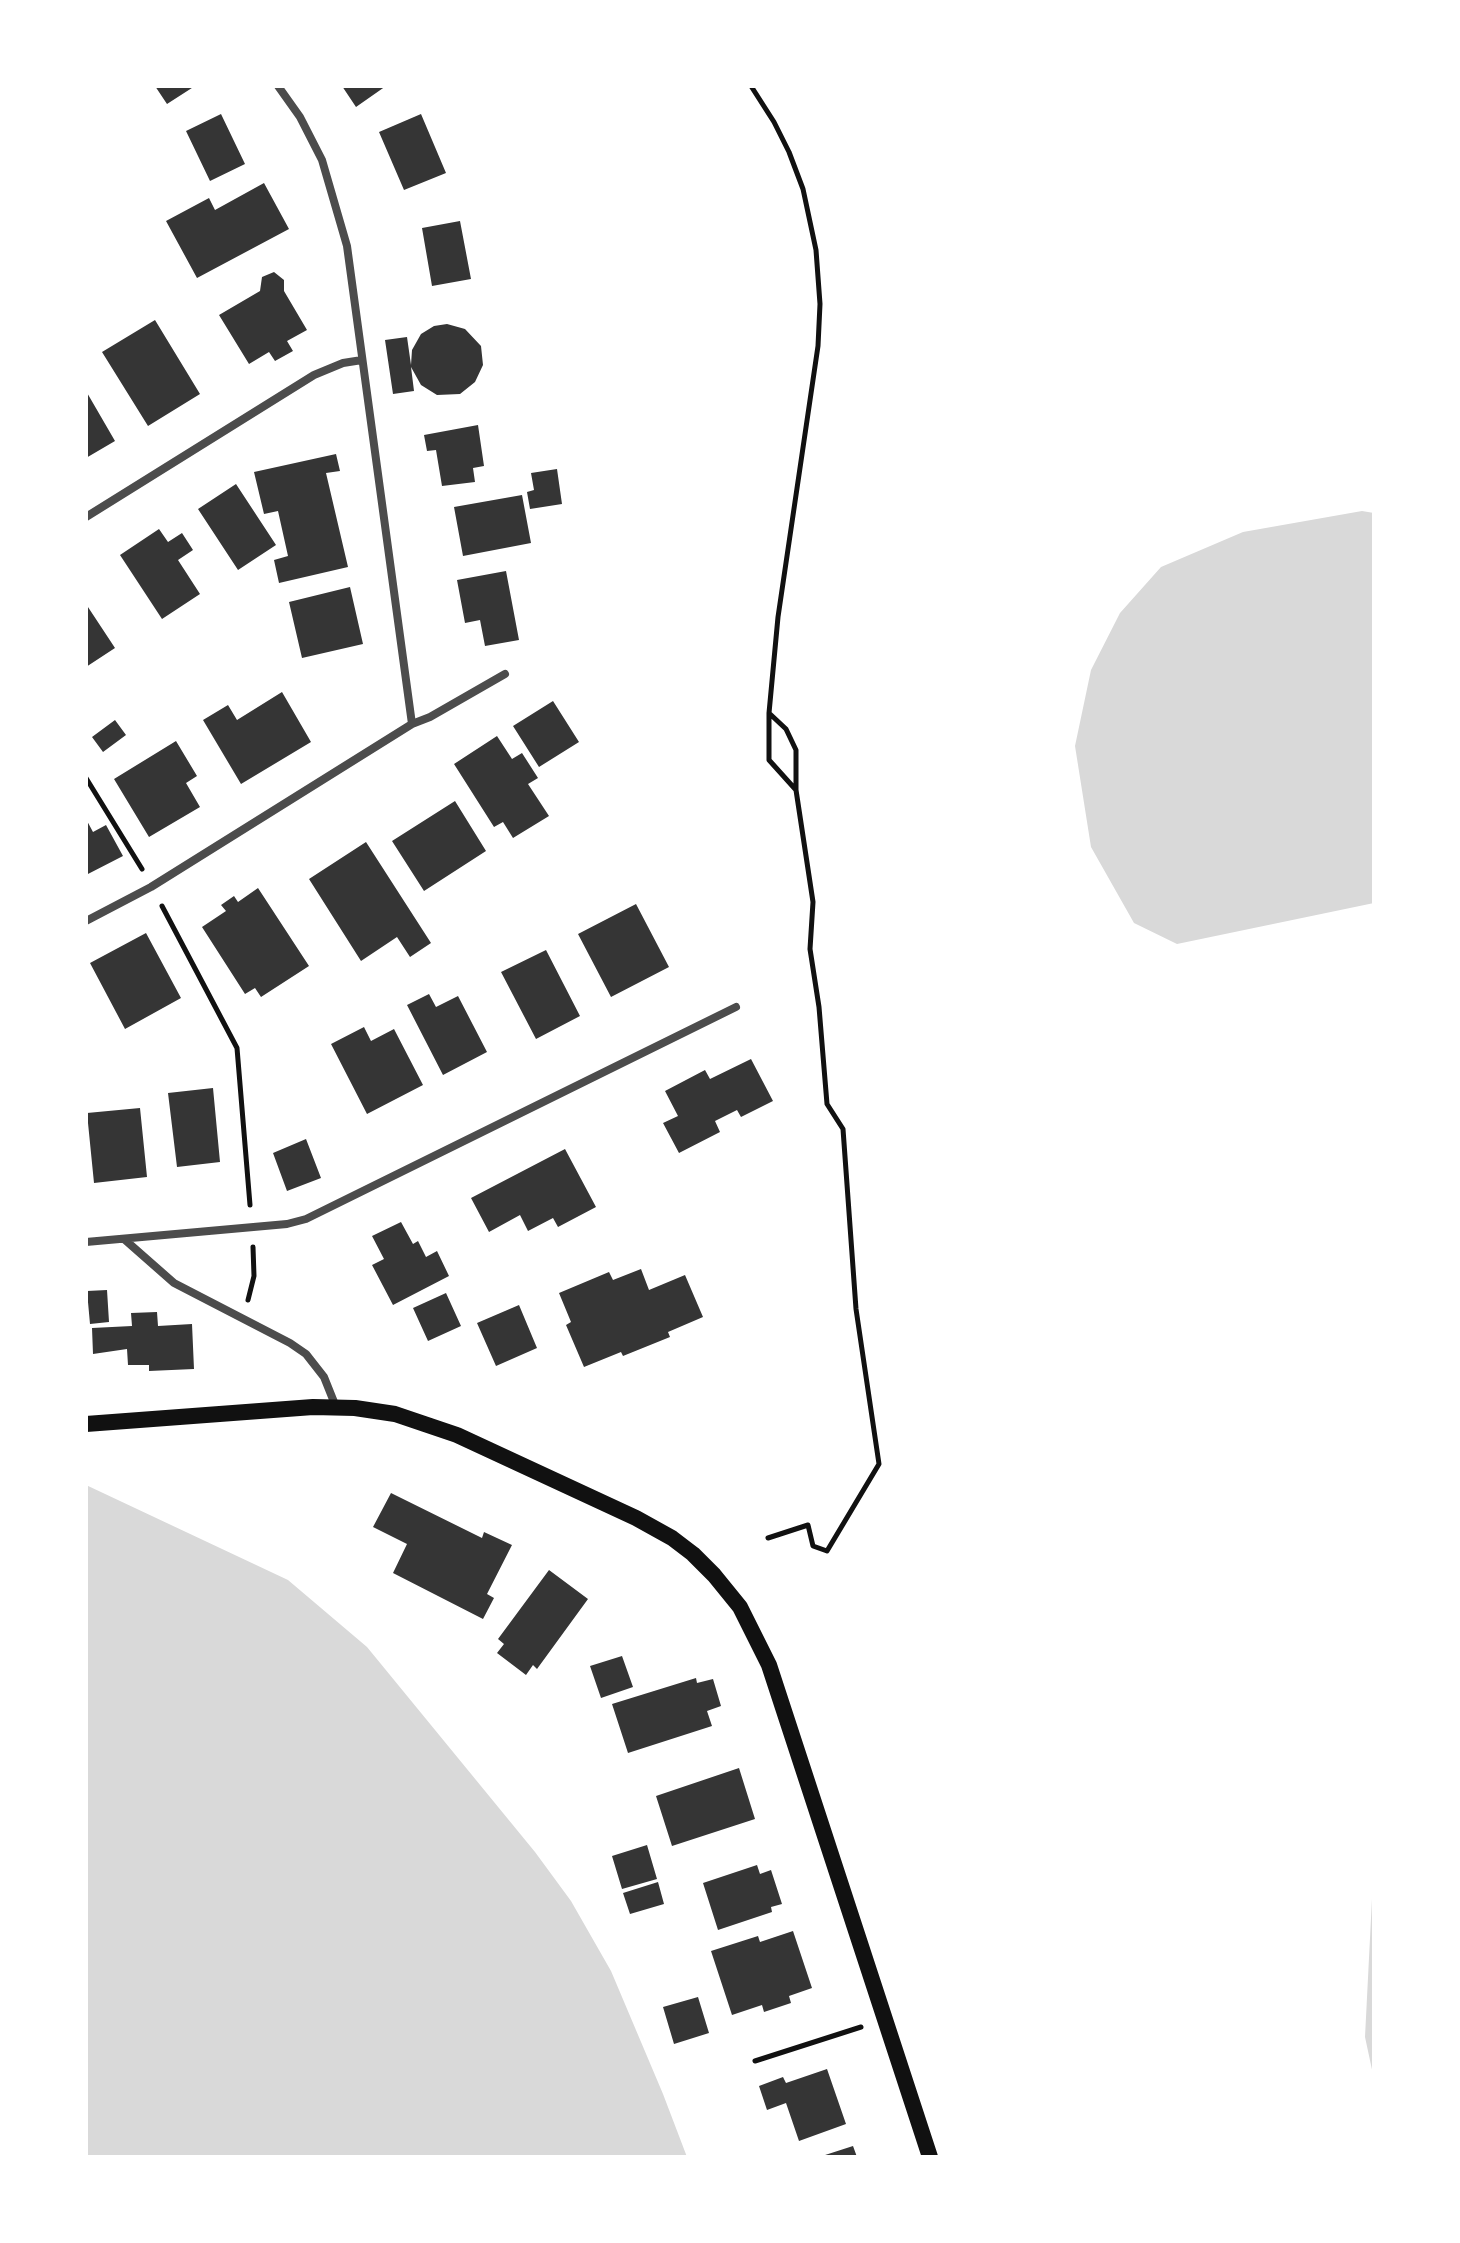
<!DOCTYPE html>
<style>
body{margin:0}
#map{position:relative;width:1460px;height:2243px;overflow:hidden;background:#fff;font-family:Literata,serif}
canvas{display:block}
.frame{position:absolute;inset:0;border:88px solid #fff;pointer-events:none}
</style>
<div id="map">
<canvas width="1460" height="2243"></canvas>
<div class="frame"></div>
</div>
<script>
const context = document.querySelector('canvas').getContext('2d');
context.lineJoin = 'round';
function fill(path, color) { context.fillStyle = color; context.fill(path, 'evenodd'); }
const poly = rows => new Path2D(rows.map(r => 'M' + r).join(''));
function trace(path, color, width, dash) { context.strokeStyle = color; context.lineWidth = width; context.lineCap = dash ? 'butt' : 'round'; context.setLineDash(dash || []); context.stroke(path); }
const water = poly([
 [1362,511,1374,513,1374,903,1177,944,1134,923,1091,847,1075,746,1091,670,1120,613,1161,567,1243,532],
 [86,1485,288,1580,367,1647,535,1852,571,1901,611,1971,663,2094,687,2157,86,2157],
 [1374,1859,1374,2079,1365,2037]
]);
const building = poly([
 [155,86,195,86,167,104],
 [342,86,386,86,356,107],
 [221,114,245,164,210,181,186,131],
 [421,114,446,173,404,190,379,132],
 [264,183,289,229,197,278,166,221,209,198,215,210],
 [460,221,471,279,432,286,422,228],
 [274,272,284,280,284,291,307,330,287,341,293,351,275,361,269,352,249,364,219,315,260,291,262,277],
 [155,320,200,394,148,426,102,352],
 [447,324,465,329,481,346,483,365,475,382,460,394,437,395,421,385,411,367,414,391,393,394,385,340,407,337,411,365,412,350,421,334,434,326],
 [86,391,115,441,86,458],
 [478,425,484,466,473,468,475,482,442,486,436,450,427,451,424,435],
 [336,454,340,471,326,473,348,567,279,583,274,560,288,556,278,511,264,514,254,472],
 [557,469,562,504,530,509,527,492,534,490,531,473],
 [236,484,276,545,238,570,198,509],
 [522,495,531,543,463,556,454,507],
 [159,529,168,542,182,533,193,550,178,560,200,594,162,619,120,555],
 [506,571,519,640,485,646,480,620,465,623,457,580],
 [350,587,363,644,302,658,289,602],
 [86,604,115,648,86,667],
 [282,692,311,742,241,784,203,720,228,705,237,720],
 [553,701,579,742,539,767,513,726],
 [115,720,126,735,103,752,92,737],
 [497,736,512,759,522,753,538,778,528,784,549,816,513,838,503,822,494,827,454,764],
 [176,741,197,776,186,783,200,807,149,837,114,779],
 [455,801,486,851,424,891,392,841],
 [86,819,93,832,106,825,123,856,86,875],
 [366,842,431,943,410,957,397,937,361,961,309,879],
 [258,888,309,966,261,997,255,988,245,994,202,927,226,911,221,905,234,896,238,902],
 [636,904,669,967,611,997,578,934],
 [146,933,181,998,125,1029,90,963],
 [546,950,580,1016,536,1039,501,972],
 [429,994,436,1007,458,996,487,1052,443,1075,407,1005],
 [364,1027,371,1041,394,1029,423,1085,367,1114,331,1044],
 [751,1059,773,1101,741,1117,737,1110,715,1121,720,1132,679,1153,663,1123,678,1116,665,1091,705,1070,710,1079],
 [213,1088,220,1162,177,1167,168,1093],
 [140,1108,147,1177,94,1183,87,1113],
 [306,1139,321,1178,287,1191,273,1153],
 [565,1149,596,1207,558,1227,553,1218,528,1231,520,1215,489,1232,471,1198],
 [401,1222,413,1244,418,1241,426,1257,437,1251,449,1276,393,1305,372,1265,384,1259,372,1236],
 [641,1269,649,1290,685,1275,703,1317,668,1332,670,1337,623,1356,621,1352,584,1367,566,1325,571,1322,559,1293,609,1272,613,1280],
 [107,1290,109,1322,90,1324,87,1291],
 [446,1293,461,1326,428,1341,413,1308],
 [519,1305,537,1348,496,1366,477,1323],
 [157,1312,158,1326,192,1324,194,1369,149,1371,149,1365,128,1365,127,1349,93,1354,92,1328,132,1326,131,1313],
 [391,1493,482,1538,484,1532,512,1545,487,1594,494,1598,483,1619,393,1573,407,1544,373,1527],
 [549,1570,588,1599,537,1669,533,1665,526,1675,497,1653,504,1644,498,1639],
 [622,1656,633,1687,601,1698,590,1666],
 [696,1678,697,1683,713,1679,721,1706,707,1711,712,1726,628,1753,612,1704],
 [739,1768,755,1819,672,1846,656,1796],
 [647,1845,657,1879,622,1889,612,1856],
 [757,1865,760,1874,771,1870,782,1904,771,1907,772,1912,718,1930,703,1883],
 [658,1882,664,1904,630,1914,623,1893],
 [793,1931,812,1988,789,1996,791,2003,764,2012,762,2005,732,2015,711,1951,758,1936,760,1942],
 [698,1997,709,2033,674,2044,663,2007],
 [827,2069,846,2124,799,2141,786,2103,767,2110,759,2086,783,2077,786,2083],
 [853,2146,857,2157,823,2157,822,2156]
]);
const path = poly([
 [751,86,774,122,789,152,803,189,816,250,820,304,818,346,778,617,769,713,769,760,796,790,813,902,810,949,819,1007,827,1104,843,1129,856,1309,879,1464,827,1551,813,1546,808,1525,768,1538],
 [770,714,786,729,796,750,796,790],
 [86,778,142,869],
 [162,906,237,1048,250,1205],
 [248,1300,254,1276,253,1247],
 [755,2061,861,2027]
]);
const minor = poly([
 [278,86,300,117,322,160,347,246,412,724],
 [86,517,314,375,343,363,362,360],
 [86,921,151,887,412,724,430,717,505,674],
 [124,1239,174,1283,290,1343,306,1354,324,1377,336,1407],
 [86,1242,287,1224,306,1219,736,1007]
]);
const secondary = poly([
 [86,1424,313,1407,355,1408,395,1414,457,1435,636,1518,672,1538,693,1554,714,1575,740,1607,769,1665,930,2157]
]);
fill(water, '#d9d9d9');
fill(building, '#353535');
trace(path, '#111', 5);
trace(minor, '#4c4c4c', 8);
trace(secondary, '#111', 16);
</script>
